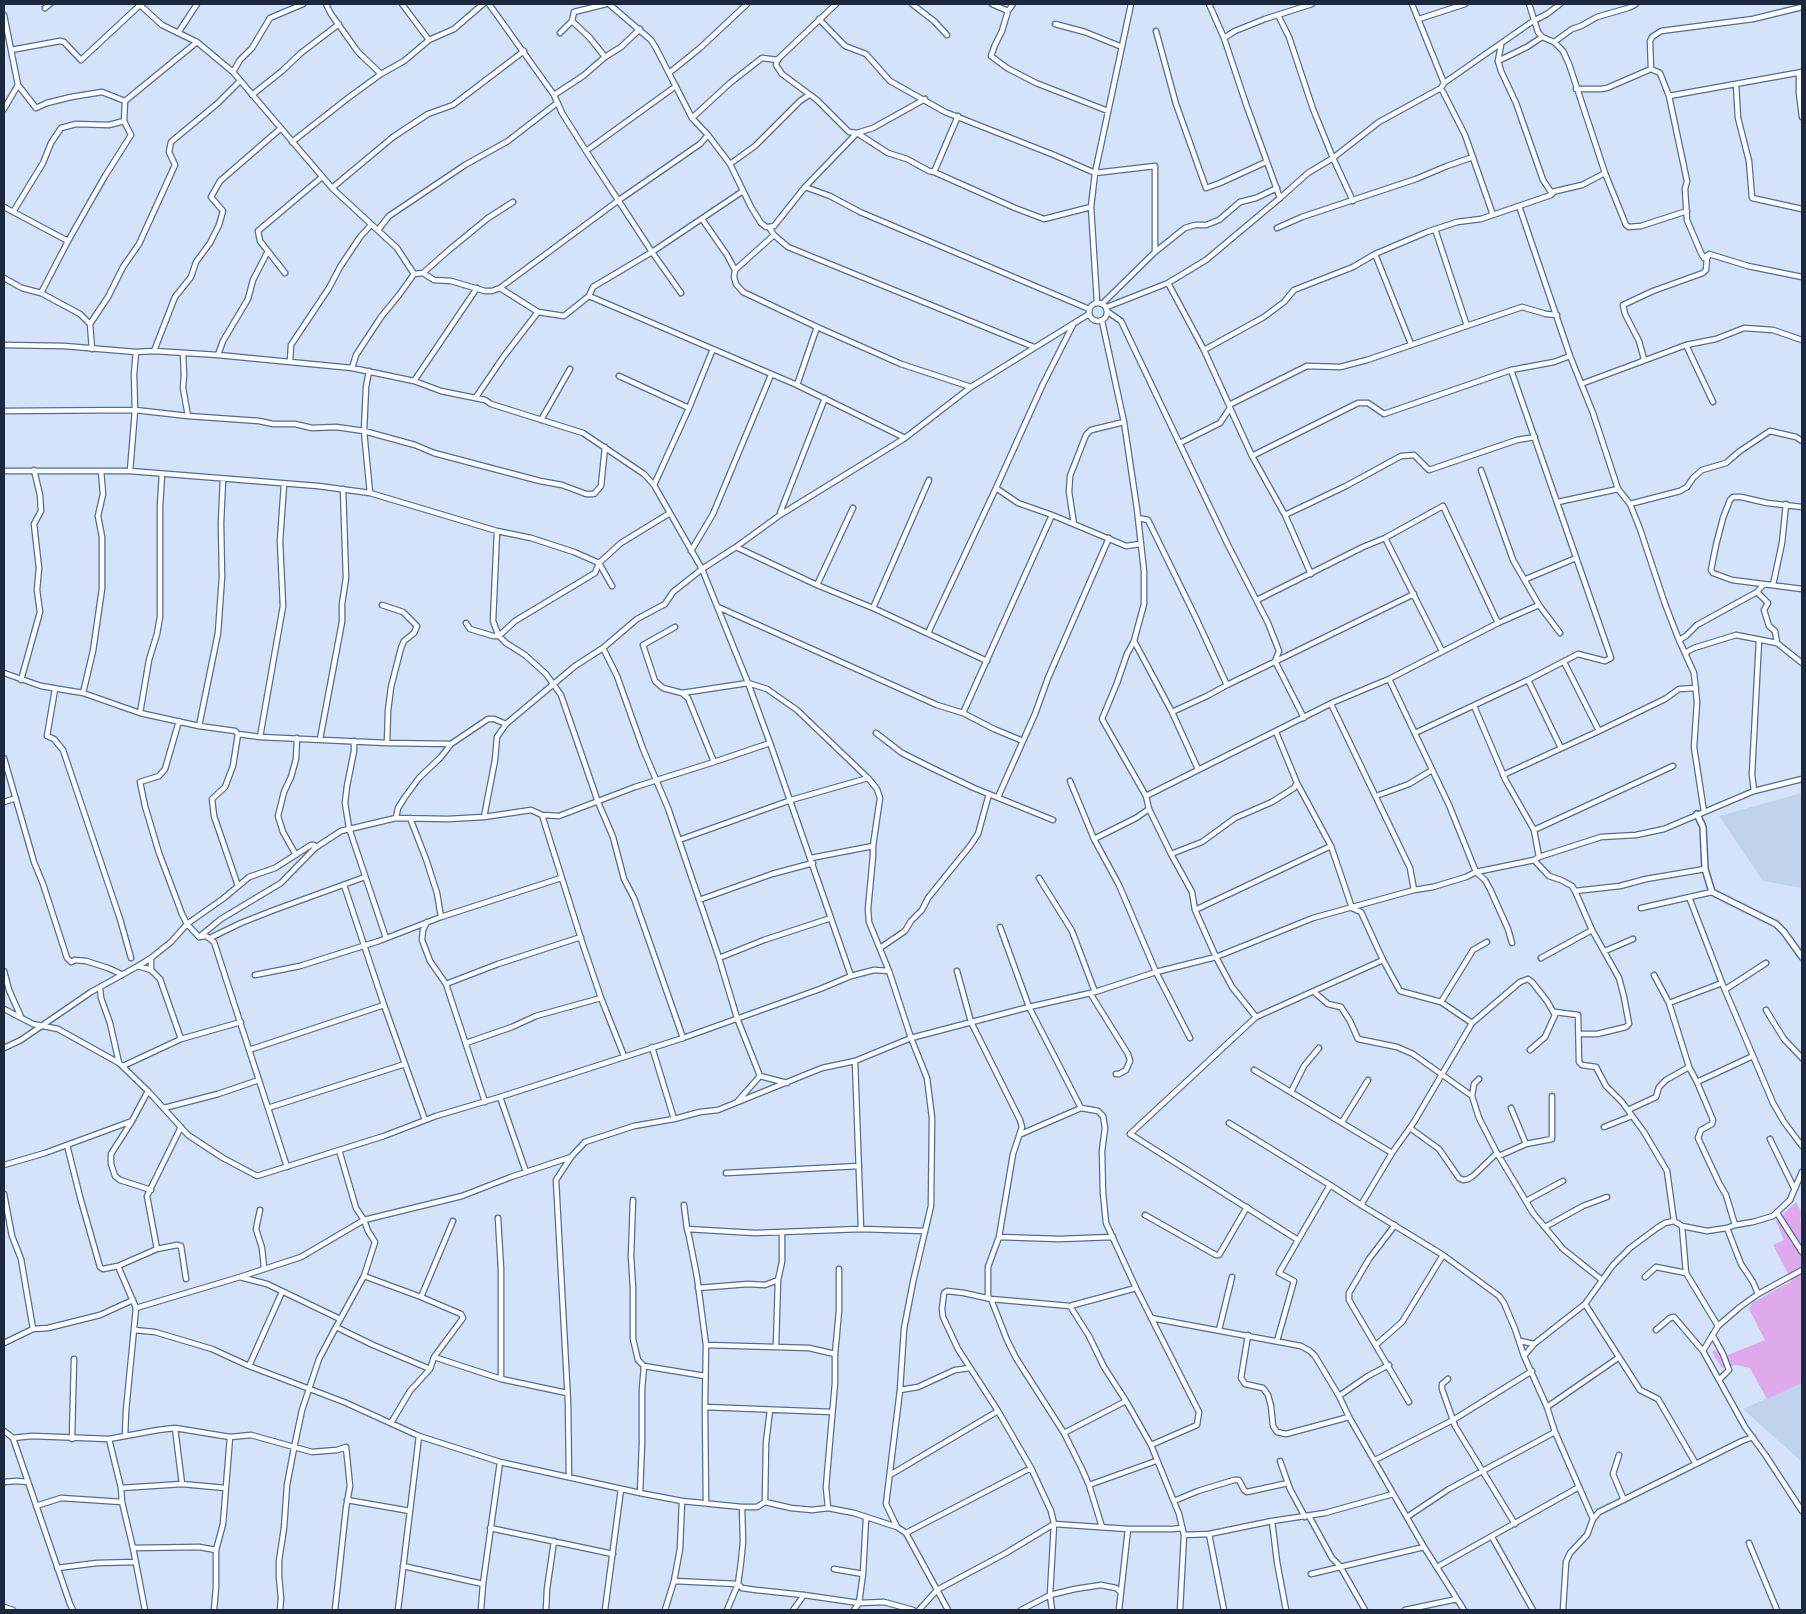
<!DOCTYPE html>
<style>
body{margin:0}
#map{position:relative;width:1806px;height:1614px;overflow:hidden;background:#d5e3fa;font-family:Georgia,serif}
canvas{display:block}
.frame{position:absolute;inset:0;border:5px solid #1b283e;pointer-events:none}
</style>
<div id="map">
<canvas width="1806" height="1614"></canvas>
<div class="frame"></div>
</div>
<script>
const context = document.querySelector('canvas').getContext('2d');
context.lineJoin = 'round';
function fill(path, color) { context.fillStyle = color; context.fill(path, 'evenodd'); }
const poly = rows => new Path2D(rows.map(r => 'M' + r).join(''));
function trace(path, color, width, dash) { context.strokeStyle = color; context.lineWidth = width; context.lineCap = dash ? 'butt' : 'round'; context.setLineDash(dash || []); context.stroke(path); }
const built = poly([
 [1802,793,1802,888,1763,881,1719,816],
 [1802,1383,1802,1462,1743,1409]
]);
const green = poly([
 [1796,1202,1802,1213,1800,1220,1802,1225,1802,1383,1767,1399,1750,1368,1736,1365,1722,1368,1712,1352,1715,1350,1725,1356,1765,1340,1749,1309,1752,1303,1792,1281,1773,1245,1784,1240,1776,1221]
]);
const minor = poly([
 [139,4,162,25,197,42,233,72,332,188,397,248,414,274,423,273,434,280,451,281,485,291,492,291,500,288,619,200,700,144,708,135],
 [326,4,331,14,358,52,381,74],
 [402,4,429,40],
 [489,4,554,95,562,113,586,151,652,252,681,293],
 [609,4,651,40,656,48,692,118,708,135,730,164,751,207,761,223,766,227,769,227,774,235,788,247,1034,347],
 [836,4,777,60,776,65,782,74,817,100,849,132,857,133,873,128,925,99],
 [912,4,934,21,947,35],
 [992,4,1008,11],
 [1013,4,1008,11,1002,31,995,45,991,56,1007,68,1036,83,1108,111],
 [1209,4,1224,38],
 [1412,4,1444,83],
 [1529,4,1538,32,1542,37,1554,42,1572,29,1581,26,1597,17,1628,8,1636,4],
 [45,8,50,4],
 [4,15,18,85,36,108,47,103,71,97,102,92,125,101,197,42],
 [1278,15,1289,37,1313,109,1333,158,1353,201],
 [819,19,845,46,866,54,890,81,945,112,1054,155,1095,173,1155,166,1155,252,1185,228,1195,225,1206,225,1219,220,1240,202,1256,198,1277,188],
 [1419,19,1465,4],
 [572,21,590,38,605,57],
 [1055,24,1085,32,1122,47],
 [1156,31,1176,104,1206,188,1220,183,1266,162],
 [178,33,197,4],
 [560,33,572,21,574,12,606,4],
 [1554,42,1563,51,1569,64,1605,173,1626,225,1629,227,1641,226,1687,211],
 [11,50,60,41,64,42,81,60,140,5],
 [1498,61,1527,47,1542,37],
 [1651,69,1650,41,1652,37,1661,31,1753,19,1802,7],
 [233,72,240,60,252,48,270,18,303,4],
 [669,73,700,48,747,4],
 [1799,73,1799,93,1802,117],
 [1736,84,1738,118,1749,161,1752,198,1802,209],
 [1441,88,1465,135,1493,215],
 [1576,89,1601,89,1607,88,1651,69,1660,73,1669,96,1687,181,1685,189,1687,220,1701,253,1704,258,1709,254,1748,266,1802,277],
 [252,95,282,71,301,53,339,24],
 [554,95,583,76,605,57,621,47,640,29],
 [1669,96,1802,72],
 [4,109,18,85],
 [692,118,730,83,762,58,778,60],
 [292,142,348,98,381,74,404,61,429,40,454,29,483,4],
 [586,151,676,86],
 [730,164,755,146,800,101,809,95],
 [934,172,958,116],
 [805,187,830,196,860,212,1089,309],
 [332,188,393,137,428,114,453,105,524,51],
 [743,191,652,252,593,287,589,296,797,385,905,438],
 [1552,192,1582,185,1605,173],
 [1280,198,1246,104,1224,38,1235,31,1265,19,1312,4],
 [1519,206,1570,356,1593,413,1618,489,1630,504,1640,529,1665,604,1679,640,1694,673,1697,702,1694,747,1704,812],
 [4,207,68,241,41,293,22,288,4,278],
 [13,212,43,163,51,143,61,128,76,124,109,125,124,121],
 [702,219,727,255,735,270,734,277,736,284,743,292,817,327,901,364,971,387,1089,314],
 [769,227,774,226,805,187,857,133,888,153,907,159,929,171,934,172,1015,208,1044,219,1091,207],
 [1277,228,1302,217,1416,179,1447,166,1473,157],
 [1435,229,1467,326],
 [378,230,389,216,465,165,508,141,557,103],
 [68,241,105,176,131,135,124,121,125,101],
 [1375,254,1411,344],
 [735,270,774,235],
 [285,273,260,241,258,231,322,177],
 [423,273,449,250,488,218,513,202],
 [1168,283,1204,350,1229,405],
 [500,288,538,312,564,316,589,296],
 [41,293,80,314,90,324,92,349],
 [1097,302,1091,207,1095,173,1131,4],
 '1089 312a9 9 0 1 1 18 0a9 9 0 1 1-18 0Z',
 [1103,303,1155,252],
 [1107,307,1168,283,1206,260,1280,198,1308,173,1333,158,1379,122,1441,88,1444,83,1533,21,1547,14,1560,4],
 [1108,312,1121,321,1228,545,1268,623,1279,651,1275,661,1304,718],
 [1102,321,1124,422,1137,509,1144,571,1144,604,1134,641,1127,654,1117,683,1102,719,1146,796,1149,809,1171,854,1192,892,1195,910,1216,957,1232,987,1256,1017],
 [90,324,108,297,123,267,139,244,175,165,169,152,171,142,218,103,240,81],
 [4,345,64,346,136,352,154,351,218,355,352,368,414,381,441,391,485,400,491,404,583,433,644,474,654,485,702,569,736,547,780,515,905,438,971,387],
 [1686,345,1713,402],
 [1204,350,1264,317,1284,302,1294,290,1353,267,1375,254,1427,232,1457,222,1481,219,1551,195,1553,193,1551,192,1543,180,1516,103,1501,71,1498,61,1501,45],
 [154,351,175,297,191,277,196,262,210,243,219,225,223,211,211,197,220,181,280,129],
 [183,353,184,375,183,388,188,416,259,421,273,424,295,424,312,428,336,427,364,431,415,445,434,453,540,481,562,485,586,494,594,494,601,486,605,447],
 [218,355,223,341,248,299,253,280,268,251],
 [1642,361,1644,359,1639,341,1625,314,1623,305,1653,291,1703,273,1706,270,1707,258,1709,255],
 [290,362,291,345,329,288,340,267,360,237,371,225],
 [352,368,356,355,381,317,399,295,414,274],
 [369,371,366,387,364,431,370,493],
 [619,376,689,408],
 [414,381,477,288],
 [1581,384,1686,345,1716,339,1744,328,1773,330,1802,340],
 [797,385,817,327],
 [476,397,504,356,538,312],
 [1230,408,1252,456,1285,515,1311,574],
 [4,411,135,410,188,416],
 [541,420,570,369],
 [1180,443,1220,423,1230,408,1229,405,1307,366,1340,367,1367,360,1522,307,1546,314,1557,315],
 [1252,456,1358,403,1368,403,1384,414,1511,370,1554,362,1570,356],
 [1481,470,1513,560,1539,605,1560,633],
 [4,471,130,471,318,486,370,493,497,531,531,538,574,552,599,563,612,586],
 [130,471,135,410,134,374,136,352],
 [654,485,689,408,713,349],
 [996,488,1018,503,1052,515],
 [1558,502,1618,489],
 [1630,504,1680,491,1687,487,1693,478,1702,470,1726,463,1740,451,1770,431,1796,437,1802,441],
 [1802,507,1767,503,1741,497,1733,497,1730,500,1723,518,1716,545,1711,570,1713,573,1732,580,1802,589],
 [780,513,825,398],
 [1285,515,1346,486,1401,456,1414,455,1429,470,1517,440,1535,437],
 [1138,518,1148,520,1196,618,1227,685],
 [1074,524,1069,492,1070,476,1086,435,1091,430,1124,422],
 [497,531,493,621,496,629,499,636,506,643,525,655,546,674,561,695,598,802,613,837,624,879,634,898,683,1038],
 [1385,538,1442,651],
 [736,547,817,585,873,608,987,661],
 [691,551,713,514,771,375],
 [1526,579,1576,558],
 [817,585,853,508],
 [1773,585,1782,543,1786,504],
 [1757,592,1768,603,1764,610,1769,626,1775,631,1777,643],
 [1257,600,1363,547,1385,538,1443,506,1498,623],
 [382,605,403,612,417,626,414,633,404,641,401,648,391,687,388,711,387,743],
 [718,607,937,705,963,713,994,729,1023,741],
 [873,608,929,480],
 [466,623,470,629,493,636,499,636,515,621,595,573,599,563,621,543,670,513],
 [675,627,643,645,655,681,663,688,682,693,748,683,770,743,714,762],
 [928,633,996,488,1043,384,1073,325],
 [1679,640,1686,636,1697,625,1757,592,1764,584],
 [1134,641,1172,712,1198,769],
 [603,648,617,676,643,749,668,808,719,958,737,1018,760,1076],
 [1685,653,1694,648,1736,635,1777,643,1802,663],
 [1564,662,1599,731],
 [4,673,41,686,83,693,140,713,199,726,235,731,238,734,260,737,387,743,451,744,488,719,494,719,506,724],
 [21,680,40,612,37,590,39,568,34,524,41,511,40,495,34,470],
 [1528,680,1561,748],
 [55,689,47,736,54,739,63,750,120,919,131,958],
 [83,693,93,651,102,589,102,537,98,516,103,494,101,471],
 [1331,704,1410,868,1414,890],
 [1474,706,1506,781,1534,830,1539,857],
 [1172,712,1207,696,1227,685,1414,594],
 [140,713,149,660,157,634,160,617,160,506,162,474],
 [963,713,1052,515,1126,546,1140,544],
 [179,721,165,769,159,776,140,782,145,806,159,853,182,914,187,924,199,937,206,936,214,942,268,1108],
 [199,726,218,633,222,577,221,523,223,479],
 [1276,732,1297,783,1331,846,1352,908,1361,912,1383,960,1400,991,1441,1002,1472,1023,1414,1122,1392,1153,1361,1205],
 [876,733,902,753,934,769,974,788,1053,820],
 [1415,733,1528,680,1578,654,1605,661,1611,658,1511,370],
 [260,737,283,606,280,541,284,484],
 [320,739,342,622,342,604,346,578,343,489],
 [354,741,354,751,347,786,345,803,349,828,386,938],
 [770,743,851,976],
 [4,758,34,862,43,884,67,958,71,962,75,960,86,961,108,968,121,974],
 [1503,775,1599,731,1665,699,1679,689,1696,688],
 [1070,781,1094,839,1119,885,1156,972,1190,1038],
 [1754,791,1752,774,1759,640],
 [1146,796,1334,702,1389,679],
 [1376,796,1409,784,1432,770],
 [998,797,1035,714,1048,678,1109,538],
 [4,802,16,798],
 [542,815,582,942,601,998,624,1056],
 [484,817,495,760,497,737,506,724,575,666,603,648,637,619,665,604,673,592,702,569,748,683,767,689,797,710,868,778,877,789,880,798,873,846,873,856,868,909,869,922,889,971,911,1038,927,1078,932,1118,931,1206,913,1282,904,1329,900,1390,886,1504,897,1527,906,1533,948,1610],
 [396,818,448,819,484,817,531,810,542,815,559,816,635,787,714,762,688,698,682,693],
 [410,818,426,859,437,893,441,917],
 [1534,830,1673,766],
 [1094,839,1136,818,1149,809],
 [679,840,791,800,868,778],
 [1171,854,1202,842,1235,818,1272,802,1294,788,1297,783],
 [296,855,283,832,278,816,284,792,291,777,296,759,297,738],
 [811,858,873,846],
 [1534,860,1549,876,1561,880,1572,886,1575,891,1592,930,1619,978,1624,997,1629,1024,1626,1027,1597,1034,1579,1034],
 [1039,878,1072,931,1095,992],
 [238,886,214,816,212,799,225,787,233,766,238,734],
 [1575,891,1620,886,1646,879,1705,869],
 [1689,897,1722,983],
 [699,900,772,874,813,863],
 [1641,908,1712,892],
 [1195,910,1331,846],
 [427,922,423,930,422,940,430,961,446,984,485,1102],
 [1000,927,1029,1007,1081,1108],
 [199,937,221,919,281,883,315,848,341,831,396,818,398,808,405,797,419,778,441,757,451,744],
 [210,938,241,923,274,910,365,877],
 [1512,943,1508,929,1490,889,1485,880,1476,872,1449,805,1389,679,1498,623,1539,605],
 [880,948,905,931,911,921,922,910,928,898,970,846,978,834,989,794],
 [1605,951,1633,939],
 [719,958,764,940,831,918],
 [1541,958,1592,930],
 [151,970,151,958,171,942,187,924,224,898,249,877,275,868,311,845,314,845,315,848],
 [4,971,9,990,21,1017],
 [957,971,971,1022,1020,1120,1022,1127,1013,1154,999,1237,988,1267,988,1298],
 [255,975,300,966,379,941,441,917,561,878],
 [446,984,498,964,581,937],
 [100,988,101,998,110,1023,119,1063],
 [1726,989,1766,963],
 [1314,992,1328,1004,1341,1007,1350,1021,1358,1039,1397,1047,1413,1054,1472,1096,1479,1118,1497,1153,1533,1213,1563,1249,1602,1280],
 [1090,993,1128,1054,1130,1061,1126,1070,1119,1074,1116,1074],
 [1441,1002,1473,950,1487,942],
 [1669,1003,1722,983,1773,1103,1784,1122,1802,1146],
 [4,1009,33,1024,58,1029,119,1063,148,1091,188,1135,223,1158,257,1176,384,1136,436,1116,500,1097,683,1038,820,989,851,976,874,970,889,971],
 [1766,1010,1784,1039,1802,1058],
 [1555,1012,1578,1015,1579,1062,1582,1065,1596,1067,1606,1086,1622,1102,1644,1132,1667,1171,1674,1221],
 [1472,1023,1520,982,1528,979,1532,982,1547,1001,1555,1015,1545,1037,1530,1050],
 [181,1039,241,1022],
 [466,1043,512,1027,536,1016,601,998],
 [652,1047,674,1119],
 [4,1048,21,1040,91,992,138,966,151,958],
 [249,1050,384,1005,344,885],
 [855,1061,861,1229],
 [405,1064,425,1120],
 [123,1066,181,1039,160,979,151,970,138,966],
 [1689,1067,1697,1082,1713,1120,1712,1124,1701,1130,1698,1138,1719,1183,1726,1195,1735,1225],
 [1254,1070,1392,1153],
 [760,1076,787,1083],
 [1697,1082,1753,1056],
 [148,1091,132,1121,111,1154,111,1164,115,1176,120,1180,151,1190],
 [1291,1092,1304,1066,1319,1048],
 [1472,1096,1474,1084,1479,1079],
 [500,1097,526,1172],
 [737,1102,760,1076],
 [164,1108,218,1094,259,1080],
 [1511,1108,1526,1144],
 [1628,1110,1656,1097,1659,1087,1666,1080,1689,1067,1669,1003,1654,975],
 [1342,1122,1368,1080],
 [1229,1123,1330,1185,1279,1273,1294,1281,1277,1341],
 [181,1127,147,1196,157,1249,177,1245,181,1246,186,1279],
 [1604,1127,1632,1116],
 [1410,1128,1439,1149,1459,1178,1463,1180,1468,1179,1473,1176,1497,1153],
 [1021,1134,1081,1108,1098,1111,1103,1116,1105,1128,1102,1151,1103,1193,1106,1223,1136,1288,1199,1412,1197,1425,1151,1445],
 [1770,1139,1794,1188],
 [67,1145,80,1197,100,1267,103,1269,118,1266,157,1249],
 [339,1150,356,1208,364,1220,368,1231,375,1242,364,1276,421,1297,461,1314,463,1318,434,1357,430,1369,410,1391,391,1423],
 [1499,1156,1526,1144,1552,1139,1552,1096],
 [4,1165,45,1153,132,1121],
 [287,1167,268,1108,405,1064,384,1005],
 [726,1173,859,1166],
 [1330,1185,1361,1205,1443,1255,1499,1296,1504,1303,1515,1329,1524,1356,1547,1407,1555,1432,1593,1519],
 [4,1194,12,1236,21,1259,33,1329],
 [633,1200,631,1256,633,1288,633,1339,638,1360,644,1366,705,1376],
 [1526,1201,1563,1181],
 [684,1205,687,1229,689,1236,697,1277,706,1345,705,1407,706,1503],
 [260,1210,256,1229,262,1248,264,1268],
 [1777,1213,1802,1252],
 [1145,1215,1216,1255,1219,1255,1247,1207],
 [498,1218,501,1269,501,1379,567,1393],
 [1395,1225,1369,1259,1349,1293,1349,1300,1409,1402],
 [1682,1226,1686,1273,1718,1326],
 [1545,1227,1583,1206,1607,1197],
 [1727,1228,1741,1264,1753,1282,1758,1294],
 [687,1229,755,1233,861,1229,925,1231],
 [999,1237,1059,1239,1113,1237],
 [1298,1240,1130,1134,1256,1017,1383,960],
 [118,1266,136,1308,126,1411,125,1436],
 [1802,1270,1758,1294,1740,1307,1718,1326,1703,1351,1745,1427,1766,1456,1802,1511],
 [364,1276,336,1327,373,1345,430,1369],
 [240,1277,267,1284,340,1319],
 [1645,1277,1656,1267,1686,1273],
 [698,1288,748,1284,765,1285,778,1280,782,1262,782,1232],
 [421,1297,453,1221],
 [991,1299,1007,1340,1016,1358,1064,1433,1082,1469,1089,1485,1102,1527],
 [1585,1304,1640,1390,1658,1399,1696,1464],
 [1070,1306,1089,1336,1104,1367,1126,1401,1151,1445,1179,1514,1184,1535,1209,1534,1224,1610],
 [136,1308,240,1277,301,1257,364,1220,462,1196,511,1177,571,1157,585,1142,634,1126,674,1119,700,1112,718,1110,822,1068,855,1061,911,1038,1029,1007,1095,992,1156,972,1216,957,1313,918,1414,890,1433,887,1466,877,1476,872,1534,860,1539,857,1601,837,1636,835,1664,829,1754,791,1802,779],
 [1151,1318,1301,1346,1310,1351,1315,1356,1339,1396,1349,1417,1424,1547,1464,1610],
 [134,1330,155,1332,212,1349,249,1366,344,1402,419,1436,500,1462,640,1493,682,1501,742,1507,757,1507,765,1502,791,1508,812,1510,828,1508,854,1513,897,1527],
 [1219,1330,1232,1277],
 [1656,1330,1670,1318,1674,1317,1703,1351],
 [1248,1335,1241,1378,1245,1384,1263,1388,1268,1395,1271,1406,1273,1426,1277,1432,1286,1434,1349,1417],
 [1713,1336,1723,1354,1729,1370,1720,1379],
 [1520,1341,1534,1344],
 [4,1343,33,1329,48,1328,100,1315,133,1300],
 [706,1345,809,1348,835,1354],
 [1376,1345,1402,1322,1443,1255],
 [776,1346,778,1280],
 [1524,1356,1534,1344,1585,1304,1613,1265,1630,1248,1657,1228,1665,1223,1674,1221,1682,1226,1707,1231,1727,1228,1735,1225,1753,1222,1773,1216,1790,1200,1802,1172],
 [434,1357,501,1379],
 [249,1366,282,1292],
 [1448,1379,1442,1384,1442,1389,1455,1426,1515,1524],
 [900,1390,918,1387,955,1370,970,1368],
 [1339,1396,1368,1376,1389,1365],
 [705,1407,832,1412],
 [1547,1407,1618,1358],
 [175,1428,182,1484],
 [4,1431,13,1438,70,1604,73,1610],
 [1064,1433,1126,1401],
 [13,1438,32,1436,109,1439,158,1430,175,1428,230,1437,251,1435,312,1452,337,1450,346,1447,350,1486,346,1508,335,1610],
 [72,1439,74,1359],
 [109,1439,121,1488,122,1502,133,1548,145,1610],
 [1619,1455,1613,1474,1624,1500],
 [1375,1460,1453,1420,1532,1371],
 [1280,1461,1290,1489,1305,1517],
 [890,1475,998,1411],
 [569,1476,568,1402,556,1180,571,1157],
 [4,1482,17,1481,28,1482],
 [1089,1485,1156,1461],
 [121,1488,182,1484,225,1488],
 [640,1493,642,1444,642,1389,644,1366],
 [347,1500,410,1511],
 [1174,1501,1198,1491,1234,1480,1239,1480,1244,1490,1247,1492,1288,1483],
 [765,1502,766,1443,770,1410],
 [36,1506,61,1498,122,1502],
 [828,1508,826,1487,835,1383,835,1354,839,1311,839,1269],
 [1309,1516,1332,1558,1340,1566,1365,1610],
 [1407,1517,1449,1489,1555,1432],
 [1272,1521,1277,1562,1286,1610],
 [490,1528,613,1554],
 [1128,1529,1173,1529,1182,1528],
 [906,1533,1031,1468],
 [1209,1534,1272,1521,1325,1513,1393,1494],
 [1492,1537,1533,1610],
 [1749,1543,1777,1610],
 [133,1548,199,1547,216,1550],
 [403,1566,483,1584],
 [1437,1567,1579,1487],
 [57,1568,97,1563,136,1562],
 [834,1569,863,1574],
 [1311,1574,1424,1547],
 [674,1581,738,1584,742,1588,756,1590,804,1595,859,1603,884,1602,913,1610],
 [4,1607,13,1610],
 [214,1610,216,1587,216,1550,223,1524,230,1437],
 [280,1610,281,1598,279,1577,279,1561,284,1528,287,1485,294,1448,302,1410,319,1359,336,1327],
 [398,1610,419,1436],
 [481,1610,483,1584,500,1462],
 [546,1610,547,1589,554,1541],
 [605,1610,621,1489],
 [665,1610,674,1581,680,1549,682,1501],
 [727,1610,738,1584,741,1562,743,1542,742,1507],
 [793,1610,804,1595],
 [854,1610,859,1603,863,1574,866,1518],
 [919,1610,937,1590,1006,1553,1054,1524,1128,1529,1119,1610],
 [1021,1610,1050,1595,1075,1589,1101,1585,1116,1588,1121,1592],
 [1052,1610,1050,1595,1054,1524,1051,1511,1031,1468,998,1411,958,1349,943,1317,942,1309,944,1293,947,1291,964,1293,991,1299,1070,1306,1136,1288],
 [1180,1610,1184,1535],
 [1405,1610,1457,1599],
 [1563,1610,1566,1562,1570,1553,1587,1535,1593,1519,1599,1512,1742,1441,1753,1437]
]);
const tertiary = poly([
 [1697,814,1703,827,1705,869,1712,892,1776,924,1784,932,1802,957]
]);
fill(built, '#c1d2eb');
fill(green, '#deaaec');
trace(minor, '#4d6d9f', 7);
trace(tertiary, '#4d6d9f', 8);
trace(minor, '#fff', 4.5);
trace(tertiary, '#fff', 5);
</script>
